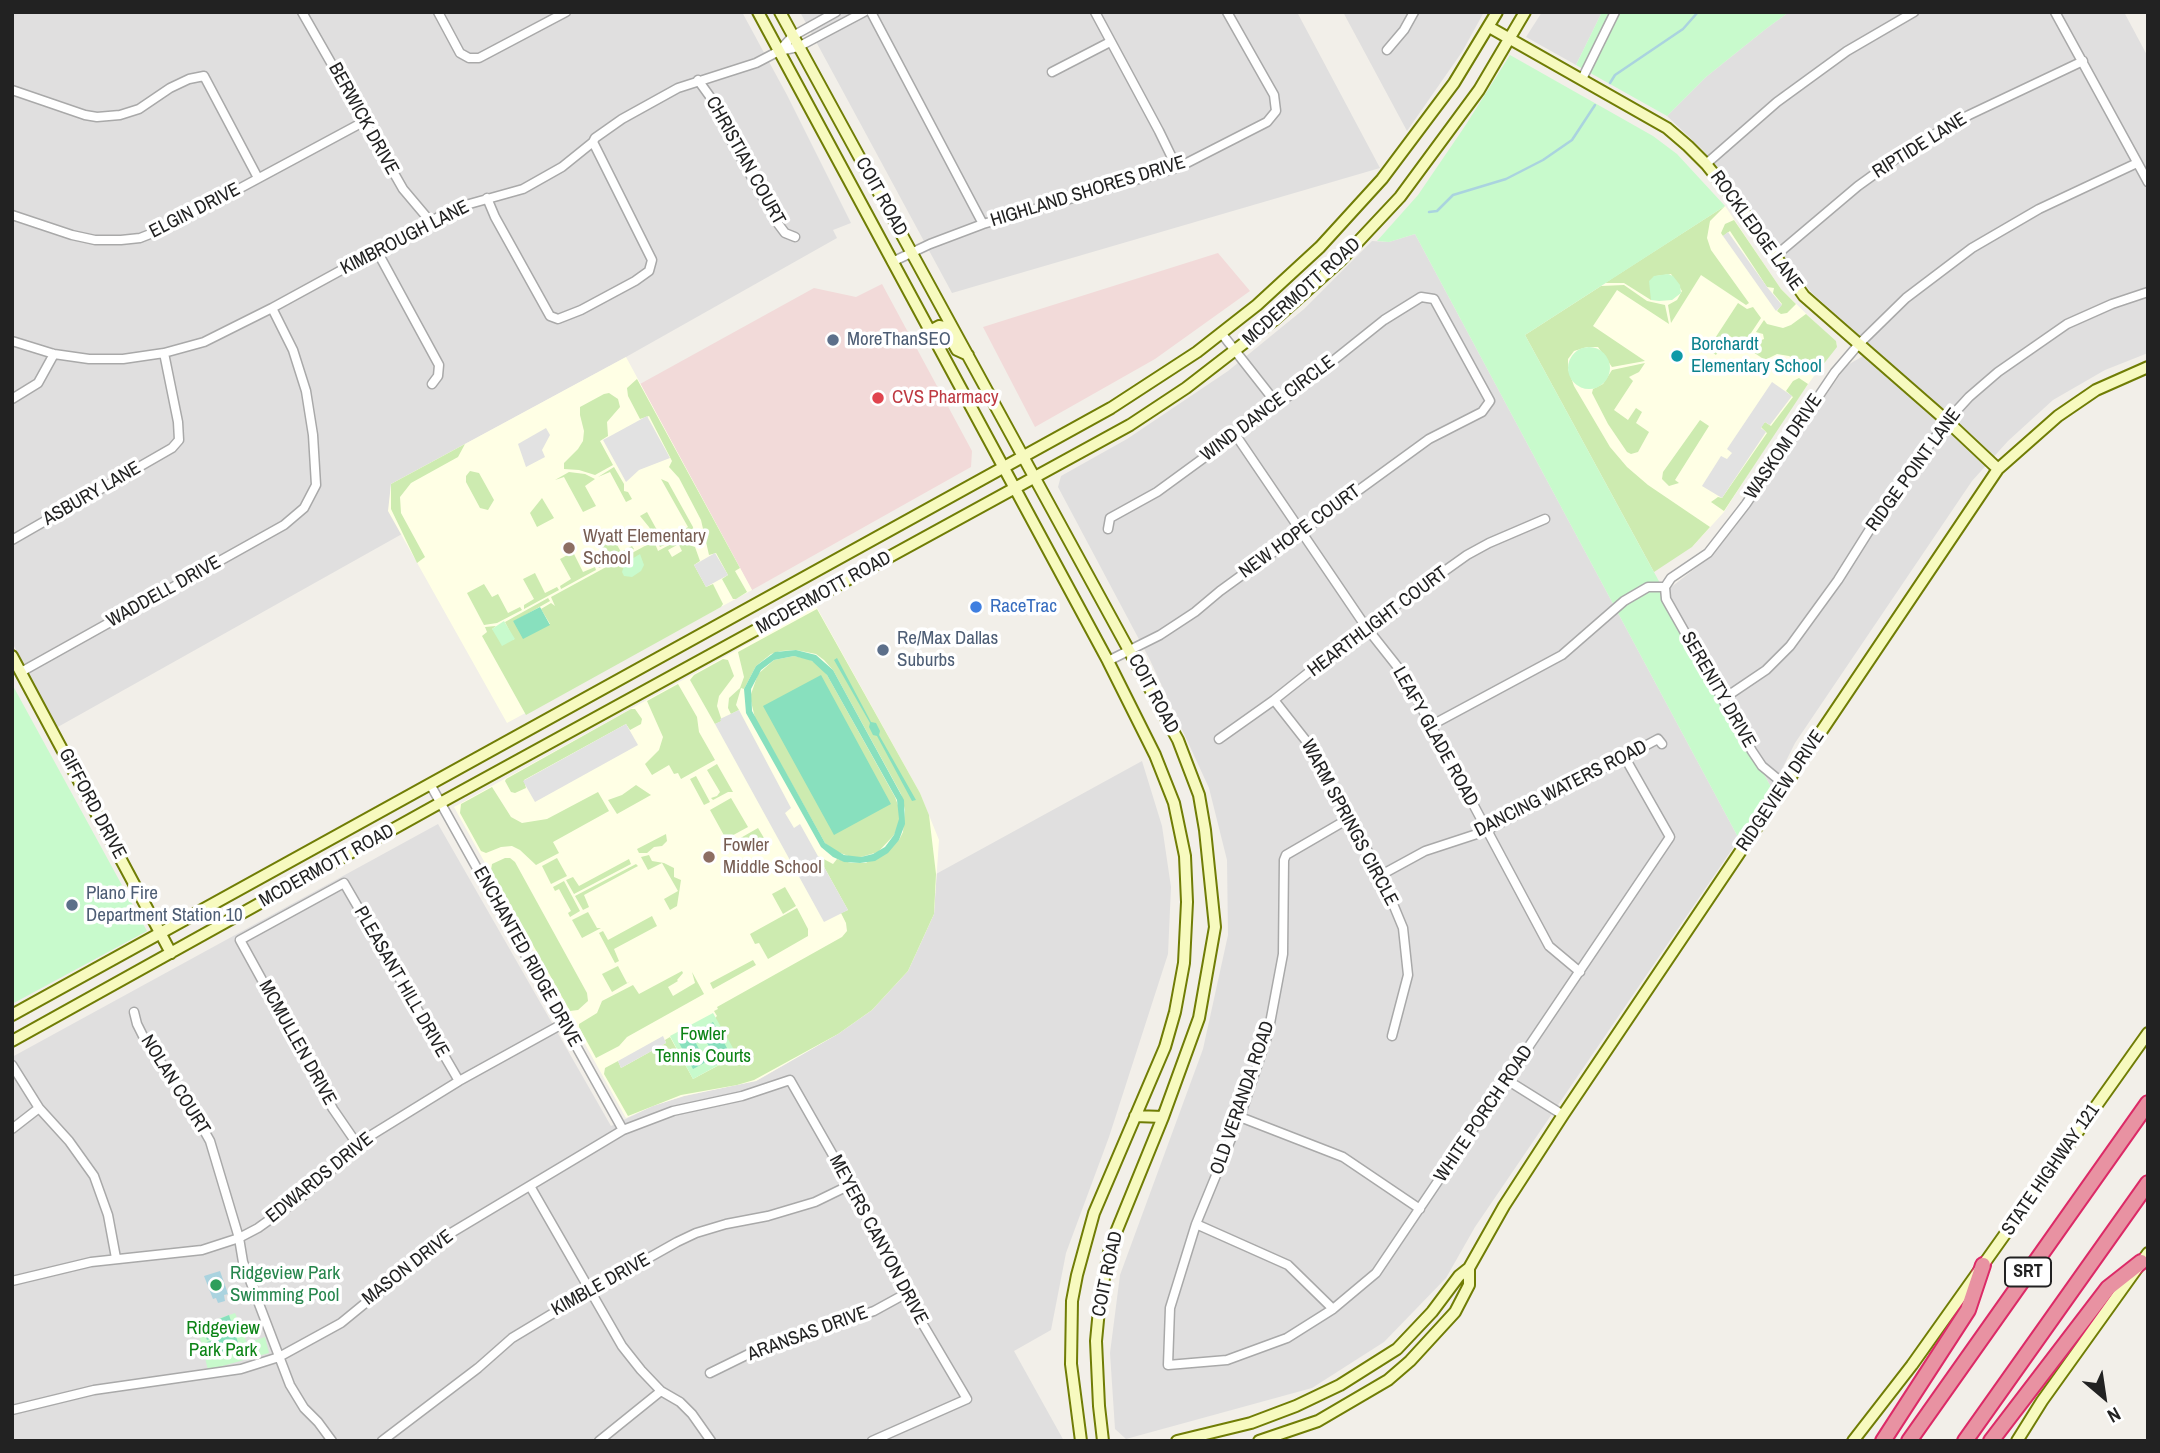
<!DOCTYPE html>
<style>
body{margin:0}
#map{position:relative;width:2160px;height:1453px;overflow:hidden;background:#f2efe9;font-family:"Archivo Narrow",sans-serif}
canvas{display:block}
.frame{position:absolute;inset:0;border:14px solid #222;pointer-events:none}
.north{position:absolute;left:2069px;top:1362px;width:70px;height:70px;-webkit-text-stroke:5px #fff;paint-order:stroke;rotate:151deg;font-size:19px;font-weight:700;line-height:28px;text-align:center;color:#222}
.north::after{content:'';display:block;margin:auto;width:24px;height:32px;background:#222;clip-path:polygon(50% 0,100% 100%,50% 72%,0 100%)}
</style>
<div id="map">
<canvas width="2160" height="1453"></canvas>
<div class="frame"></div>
<div class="north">N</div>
</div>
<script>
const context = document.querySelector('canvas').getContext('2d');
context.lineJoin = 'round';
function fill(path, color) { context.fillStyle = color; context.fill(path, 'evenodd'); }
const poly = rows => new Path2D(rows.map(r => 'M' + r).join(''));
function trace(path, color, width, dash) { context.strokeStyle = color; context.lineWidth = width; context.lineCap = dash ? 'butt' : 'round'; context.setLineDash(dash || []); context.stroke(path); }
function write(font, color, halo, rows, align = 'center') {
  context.font = font + ' "Archivo Narrow",sans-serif'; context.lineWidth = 7; context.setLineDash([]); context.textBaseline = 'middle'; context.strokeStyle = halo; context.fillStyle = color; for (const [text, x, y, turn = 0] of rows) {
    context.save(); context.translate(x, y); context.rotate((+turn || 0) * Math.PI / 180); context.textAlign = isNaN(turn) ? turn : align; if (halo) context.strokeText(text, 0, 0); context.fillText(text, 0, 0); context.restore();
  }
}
const residential = poly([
 [12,12,742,12,787,95,851,223,833,230,837,238,626,357,391,484,389,511,402,534,56,728,12,642],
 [800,12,1297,12,1380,168,952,293],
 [1343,12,1484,12,1462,52,1407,131],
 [1542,12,1602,12,1576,65,1526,37],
 [1789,12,2124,12,2148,57,2148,353,2105,370,2053,400,2008,441,1972,481,1795,743,1772,789,1665,592,1711,556,1735,527,1846,366,1875,349,1812,293,1769,240,1743,197,1703,150,1667,116,1706,77,1767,28],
 [1415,234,1739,839,1475,1227,1446,1278,1384,1342,1312,1388,1126,1439,1115,1429,1110,1353,1120,1275,1203,1049,1228,935,1227,860,1209,788,1150,660,1058,487,1061,476,1127,439,1228,371,1304,309,1372,241,1389,242],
 [1142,761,1162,826,1171,887,1168,954,1109,1137,1066,1253,1051,1330,1014,1351,1064,1441,12,1441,12,1057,438,824,611,1126,653,1106,684,1096,756,1081,838,1034,872,1010,908,971,934,914,936,874]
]);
const commercial = poly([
 [1218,253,1250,291,1155,359,1035,427,983,327],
 [882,284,972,451,971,467,752,590,640,384,814,288,856,297]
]);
const education = poly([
 [1725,206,1781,289,1837,344,1786,415,1724,512,1693,546,1653,570,1525,335],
 [626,357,752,590,507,723,388,511,391,484],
 [816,606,920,793,939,840,934,914,908,971,872,1010,838,1034,756,1081,684,1096,653,1106,626,1118,454,807]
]);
const grass = poly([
 [1725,206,1710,221,1707,238,1711,250,1749,303,1746,305,1701,275,1671,323,1668,305,1677,300,1682,291,1671,274,1656,276,1651,300,1624,283,1605,283],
 [1734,220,1781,289,1796,304,1787,313,1781,314,1777,311,1782,304,1773,293,1774,288,1767,287,1730,231,1723,236,1721,233,1725,224],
 [1624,285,1647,301,1665,305,1669,324,1617,290,1593,326,1645,361,1612,367,1598,347,1587,347,1574,351,1568,359,1568,369,1574,386,1610,447,1627,467,1648,485,1710,527,1692,547,1654,572,1525,335,1601,286],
 [1738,303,1747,309,1753,307,1761,318,1743,345,1727,334,1716,355,1708,349],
 [1806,314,1836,341,1837,347,1818,371,1815,372,1789,356,1777,354,1765,360,1747,348,1755,334,1759,341,1764,339,1763,334,1756,332,1764,320,1767,324,1783,328,1791,325],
 [1645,363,1639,372,1629,377,1633,381,1614,410,1628,420,1636,408,1642,412,1636,423,1649,432,1638,452,1631,454,1627,452,1608,424,1592,393,1593,389,1603,384,1612,370],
 [1799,378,1808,384,1724,511,1711,502,1718,497,1722,498,1767,433,1761,427,1765,422,1771,426,1793,397,1786,391,1793,381],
 [637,379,740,568,735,571,747,592,736,599,733,599,722,579,728,575,716,553,709,555,701,520,679,478,669,467,672,461,649,416,640,419,628,396,627,388],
 [609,393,618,399,620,407,607,422,608,436,600,441,613,465,595,475,579,470,564,469,564,463,578,449,583,441,584,431,580,415,580,407,604,394],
 [1700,420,1709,426,1675,480,1679,483,1669,486,1662,479,1663,472],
 [465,444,458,457,411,483,400,497,401,513,425,557,417,563,391,509,391,484],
 [614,467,624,484,624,491,628,492,632,499,626,502,610,472,598,477],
 [470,471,479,473,494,500,488,510,480,508,466,482,466,476],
 [569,472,585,474,595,479,585,486,596,506,583,512,564,477,555,480],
 [661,479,668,482,693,527,695,544,680,539,677,534,688,527],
 [542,498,554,518,537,527,530,513],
 [647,512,663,541,674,535,676,539,660,547,649,527,640,516],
 [610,532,621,552,632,546,634,549,599,568,597,565,608,559,597,539],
 [654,541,658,551,675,542,677,545,668,550,672,557,682,551,677,541,695,547,700,561,694,565,706,587,713,584,723,604,721,607,526,715,482,636,487,632,485,627,496,626,492,629,514,640,505,622,548,598,550,601,513,622,550,624,541,609,551,603,555,606,551,597],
 [573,552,583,572,595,567,596,570,561,589,560,586,571,579,560,559],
 [535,573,545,593,557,587,559,590,524,609,524,605,534,599,523,579],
 [484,584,492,597,498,594,508,613,520,607,522,610,497,623,484,625,467,593],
 [817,609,920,793,929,815,936,874,934,914,908,971,872,1010,838,1034,754,1080,737,1085,681,1095,628,1116,604,1074,605,1068,618,1061,621,1068,666,1043,665,1040,670,1037,693,1079,736,1056,715,1018,717,1016,714,1011,718,1009,717,1007,842,937,847,931,846,923,841,913,848,910,818,856,833,864,837,859,851,863,866,863,899,840,903,832,905,810,901,794,833,670,824,660,816,654,796,650,781,651,771,654,756,666,744,689,741,688,736,705,739,710,731,714,728,708,729,698,740,688,744,677,738,652],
 [794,656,808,659,818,664,827,675,895,797,899,808,899,823,894,835,878,852,861,857,851,857,835,851,825,843,755,718,750,697,758,674,774,660],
 [723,659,728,660,734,676,719,696,717,706,722,721,715,724,690,680,694,675],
 [678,684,697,717,699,732,715,760,681,779,678,773,674,774,669,765,652,775,645,764,659,750,663,737,647,701],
 [631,709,635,709,642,719,641,724,630,730,626,724,524,780,526,788,515,793,511,792,505,781,506,779],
 [717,764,733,792,728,792,713,800,711,798,717,796,720,792,707,770],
 [696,776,710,802,704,805,690,779],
 [636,785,651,795,617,814,608,800,622,795],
 [492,787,511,817,522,823,547,819,598,792,609,811,553,842,559,853,536,865,520,850,512,846,501,847,486,853,481,851,460,813,461,804],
 [731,798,748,827,726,839,710,810],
 [758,828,767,843,753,852,749,845,742,849,737,840],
 [666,834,667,841,662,846,654,847,647,853,639,853,637,849],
 [649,855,652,861,664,863,674,868,674,877,681,880,677,906,670,910,664,899,678,891,662,863,648,870,641,857],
 [505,858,510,858,515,862,587,993,588,1001,578,1010,570,1011,491,870,492,864],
 [557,858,567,876,551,884,542,866],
 [629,859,631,864,574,894,566,880,573,877,579,886],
 [636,864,638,866,584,895,589,907,583,910,575,896],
 [564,881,580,911,570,917,568,913,571,911,559,889,555,891,553,887],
 [785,887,796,906,783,914,772,894],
 [797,908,808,929,808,936,768,959,759,943,755,944,750,934],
 [588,912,597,928,601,928,582,938,572,920],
 [652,916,657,926,614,949,619,961,615,963,599,933,603,931,608,940],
 [753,960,756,965,713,989,710,983],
 [618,966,627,983,631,981,612,992,602,974],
 [682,971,683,973,677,980,678,981,668,987,673,996,695,983,692,972,704,994,627,1037,619,1046,596,1058,579,1027,579,1024,597,1013,602,1001,633,985,639,994]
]);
const park = poly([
 [1602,12,1789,12,1767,28,1706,77,1667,116,1576,65],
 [1510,55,1653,136,1677,154,1725,206,1525,335,1772,789,1739,839,1415,234,1389,242,1377,241,1418,195,1465,126],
 [1668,274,1673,276,1680,285,1681,293,1672,300,1659,301,1651,300,1649,281,1654,276],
 '1568 368a21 21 0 1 1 42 0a21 21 0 1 1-42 0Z',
 [640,554,644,565,641,571,632,577,624,576,622,572,625,563],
 [504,621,515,639,502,646,492,629],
 [12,684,147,931,12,1004],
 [713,1013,737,1055,693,1079,670,1036],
 [235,1313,247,1343,265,1337,269,1353,208,1370,197,1326]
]);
const pitch = poly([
 [540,607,550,625,523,639,513,621],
 [796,650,816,655,833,670,904,800,905,824,899,840,888,853,875,861,860,863,844,862,833,857,821,847,746,713,744,689,756,666,775,652],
 [794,656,812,661,827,675,897,800,899,819,894,835,885,847,873,854,861,857,844,855,825,843,752,711,751,689,761,670,774,660],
 [837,658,871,722,876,723,880,731,879,735,916,800,912,801,877,736,873,735,869,727,870,723,834,660],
 [821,675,891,804,834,835,763,706],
 [713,1022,728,1050,715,1057,700,1030],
 [691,1034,706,1062,693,1069,678,1041],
 [229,1315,234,1330,207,1340,202,1326],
 [235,1333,240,1349,213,1358,207,1342]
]);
const parking = poly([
 [1728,232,1767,287,1782,305,1776,311,1723,236],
 [1772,382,1792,396,1770,425,1765,422,1761,428,1766,432,1722,498,1702,486,1721,456,1727,459,1732,453,1727,449],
 [647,416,670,458,639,470,626,482,603,440],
 [546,428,550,435,542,450,545,457,526,467,518,444],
 [715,553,728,575,706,587,694,565],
 [739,710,791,808,785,813,794,828,800,824,848,910,824,922,715,724,721,721,720,719],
 [626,724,638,745,535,802,523,781],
 [663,1036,666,1043,621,1068,618,1061]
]);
const water = poly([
 [220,1271,228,1294,224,1295,225,1301,218,1303,216,1298,213,1299,204,1276]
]);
const stream = poly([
 [1610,83,1615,75,1683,29,1698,12],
 [1429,212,1437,211,1453,195,1506,179,1543,160,1572,140,1595,105]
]);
const street = poly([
 [302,12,403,189,430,221],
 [438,12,460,53,469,58,479,58,566,12],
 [871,12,983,224],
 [1095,12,1159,131,1177,168],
 [2055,12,2148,182],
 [1387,50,1404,30,1414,12],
 [779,51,793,36,836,12],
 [1052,72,1110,42],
 [1582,79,1615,12],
 [698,80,711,98,724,127,776,221,785,233,795,237],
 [12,90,85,115,97,117,120,115,139,109,170,88,189,79,204,76,258,178],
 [1706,164,1777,102,1847,51,1914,12],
 [487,198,495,217,550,316,558,319,581,310,635,281,649,271,652,260,593,142],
 [12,215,72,235,95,240,121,240,140,238,168,227,365,121],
 [377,251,439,365,438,376,432,384],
 [1774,257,1858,186,1915,145,1969,115,2083,61],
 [892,262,930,244,983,224,1177,168,1267,122,1276,111,1274,95,1227,12],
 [1222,334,1277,404],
 [12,341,54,354,89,359,123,359,164,353,204,342,272,308,455,208,523,189,562,167,593,142,595,138,622,119,678,88,756,63,779,51,798,47,864,12],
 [12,399,38,383,54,354],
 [1235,434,1366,627,1404,675,1549,946,1580,972],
 [12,540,172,448,179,440,178,422,164,353],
 [1665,587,1671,578,1708,553,1746,504,1835,372,1859,344,1906,298,1972,248,2039,209,2137,163],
 [1665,587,1666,599,1752,751,1762,766,1785,785],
 [1108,661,1160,635,1195,612,1220,591,1429,439,1482,412,1490,401,1434,299,1421,297,1384,320,1294,392,1157,492,1110,518,1108,529],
 [21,672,284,525,304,508,316,485,313,435,306,391,293,350,272,308],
 [1723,699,1766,670,1790,646,1838,580,1882,510,1947,421,1969,397,1998,372,2067,324,2112,304,2148,292],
 [1274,700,1307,742,1381,875,1403,928,1408,975,1392,1036],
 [1430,726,1562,655,1624,601,1648,587,1665,587],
 [1219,739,1274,700,1366,627,1467,555,1489,543,1545,519],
 [430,784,623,1130],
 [1348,819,1286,855,1284,860,1283,954,1268,1034,1240,1117,1196,1224,1170,1308,1168,1365,1227,1360,1287,1338,1333,1309,1376,1273,1670,837,1624,756],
 [1381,875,1425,851,1486,831,1658,739,1662,744],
 [134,1012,137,1024,145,1040,184,1095,210,1141,239,1238,243,1262,290,1385,304,1408,318,1422,332,1441],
 [12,1065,39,1108,69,1141,94,1176,108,1215,116,1258],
 [1507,1080,1563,1115],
 [1240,1117,1343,1157,1420,1209],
 [12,1129,39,1108],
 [357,1144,333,1109,240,940,344,883,459,1081],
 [530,1186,622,1346,641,1370,661,1391,680,1402,692,1414,711,1441],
 [1196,1224,1288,1265,1333,1309],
 [12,1281,91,1262,202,1250,239,1238,258,1228,304,1195,332,1170,357,1144,459,1081,564,1023],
 [710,1373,767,1345,806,1334,874,1311,905,1294],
 [12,1410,94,1390,241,1369,279,1357,341,1323,451,1233,623,1130,673,1111,742,1096,790,1080,850,1185,905,1294,967,1399,872,1441],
 [382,1441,478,1368,512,1338,590,1291,677,1242,696,1233,726,1224,768,1216,815,1202,850,1185],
 [599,1441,661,1391]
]);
const secondary = poly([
 [758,12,1108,661,1155,755,1174,803,1185,856,1187,902,1184,963,1175,1012,1165,1047,1094,1213,1077,1275,1072,1301,1071,1364,1081,1441],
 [780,12,1178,740,1199,795,1205,830,1215,927,1199,1018,1163,1117,1110,1247,1100,1299,1096,1341,1099,1406,1103,1441],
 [1489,27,1667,128,1688,146,1706,164,1738,204,1804,296,1947,421,1998,469],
 [930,331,939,326,944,327,957,350,968,355],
 [12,656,171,953],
 [12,1015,1111,408,1197,352,1257,305,1320,247,1382,179,1454,83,1497,12],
 [12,1041,440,803,1130,425,1186,388,1274,320,1341,260,1400,197,1479,90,1525,12],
 [1135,1116,1163,1117],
 [1177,1441,1251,1423,1296,1406,1340,1385,1397,1349,1432,1312,1459,1276,1469,1268,1504,1206,1563,1115,1998,469,2058,416,2096,390,2148,367],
 [1259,1441,1318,1421,1388,1380,1410,1361,1455,1312,1469,1285,1469,1268],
 [1853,1441,1912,1365,2148,1033],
 [2017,1441,2042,1401,2148,1253]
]);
const highway = poly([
 [1883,1441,1968,1310,1983,1265],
 [1909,1441,2148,1103],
 [1965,1441,2148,1183],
 [1991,1441,2108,1288,2141,1262]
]);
const markers = [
 [833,340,7,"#5c6f8a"],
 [1677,356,7,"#0f9aa8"],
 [878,398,7,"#e0444e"],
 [569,548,7,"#8d6e63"],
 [976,607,7,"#3f7fe0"],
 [883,650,7,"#5c6f8a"],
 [709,857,7,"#8d6e63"],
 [72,905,7,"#5c6f8a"],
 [216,1285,7,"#2e9e5b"]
];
const shields = [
 [2028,1272,46]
];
const shieldNames = [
 ["SRT",2028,1272]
];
const streetNames = [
 ["BERWICK DRIVE",363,119,61],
 ["RIPTIDE LANE",1920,146,-32],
 ["CHRISTIAN COURT",745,161,61],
 ["HIGHLAND SHORES DRIVE",1088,192,-17],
 ["COIT ROAD",881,197,61],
 ["ELGIN DRIVE",195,211,-27],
 ["ROCKLEDGE LANE",1756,231,54],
 ["KIMBROUGH LANE",405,238,-27],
 ["MCDERMOTT ROAD",1302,292,-42],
 ["WIND DANCE CIRCLE",1268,409,-37],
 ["WASKOM DRIVE",1784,447,-56],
 ["RIDGE POINT LANE",1914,470,-54],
 ["ASBURY LANE",92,494,-30],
 ["NEW HOPE COURT",1300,532,-36],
 ["WADDELL DRIVE",164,592,-29],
 ["MCDERMOTT ROAD",824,593,-29],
 ["HEARTHLIGHT COURT",1378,622,-37],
 ["SERENITY DRIVE",1718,690,60],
 ["COIT ROAD",1153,694,62],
 ["LEAFY GLADE ROAD",1435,737,61],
 ["DANCING WATERS ROAD",1561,789,-27],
 ["RIDGEVIEW DRIVE",1781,791,-56],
 ["GIFFORD DRIVE",92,804,62],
 ["WARM SPRINGS CIRCLE",1349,823,62],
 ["MCDERMOTT ROAD",327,866,-29],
 ["ENCHANTED RIDGE DRIVE",527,957,61],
 ["PLEASANT HILL DRIVE",401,982,60],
 ["MCMULLEN DRIVE",297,1043,61],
 ["NOLAN COURT",175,1085,58],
 ["OLD VERANDA ROAD",1243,1098,-71],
 ["WHITE PORCH ROAD",1484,1114,-56],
 ["STATE HIGHWAY 121",2051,1170,-55],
 ["EDWARDS DRIVE",320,1178,-39],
 ["MEYERS CANYON DRIVE",878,1240,62],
 ["MASON DRIVE",408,1268,-38],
 ["COIT ROAD",1108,1274,-78],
 ["KIMBLE DRIVE",601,1285,-29],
 ["ARANSAS DRIVE",808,1334,-20]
];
const serviceNames = [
 ["MoreThanSEO",847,340],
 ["Re/Max Dallas",897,639],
 ["Suburbs",897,661],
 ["Plano Fire",86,894],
 ["Department Station 10",86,916]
];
const cultureNames = [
 ["Borchardt",1691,345],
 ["Elementary School",1691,367]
];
const healthNames = [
 ["CVS Pharmacy",892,398]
];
const educationNames = [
 ["Wyatt Elementary",583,537],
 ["School",583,559],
 ["Fowler",723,846],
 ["Middle School",723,868]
];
const shopNames = [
 ["RaceTrac",990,607]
];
const parkNames = [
 ["Fowler",703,1035],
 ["Tennis Courts",703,1057],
 ["Ridgeview",223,1329],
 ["Park Park",223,1351]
];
const leisureNames = [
 ["Ridgeview Park",230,1274],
 ["Swimming Pool",230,1296]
];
fill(residential, '#e0dfdf');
fill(commercial, '#f2dad9');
fill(education, '#ffffe5');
fill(grass, '#cdebb0');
fill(park, '#c8facc');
fill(pitch, '#88e0be');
fill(parking, '#e2e2e2');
fill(water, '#aad3df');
trace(stream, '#aad3df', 2.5);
trace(street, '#a9a9a9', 11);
trace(secondary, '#707d05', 14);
trace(highway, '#dc2a67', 18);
trace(street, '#fff', 8);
trace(secondary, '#f7fabf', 10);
trace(highway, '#e892a2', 14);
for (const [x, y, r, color] of markers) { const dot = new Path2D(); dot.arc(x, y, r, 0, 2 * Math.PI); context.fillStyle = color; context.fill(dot); trace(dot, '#fff', 2.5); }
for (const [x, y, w] of shields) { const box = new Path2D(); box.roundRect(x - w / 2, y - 14.5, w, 29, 5); context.fillStyle = '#fff'; context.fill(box); trace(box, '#222', 2); }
write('bold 18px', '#222', null, shieldNames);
write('19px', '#222', '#fff', streetNames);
write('19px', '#4e5e75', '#fff', serviceNames, 'left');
write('19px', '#0d838f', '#fff', cultureNames, 'left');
write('19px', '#be3a42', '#fff', healthNames, 'left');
write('19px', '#785e54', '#fff', educationNames, 'left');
write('19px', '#366cbe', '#fff', shopNames, 'left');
write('19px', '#0c8416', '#fff', parkNames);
write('19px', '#27864d', '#fff', leisureNames, 'left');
</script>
